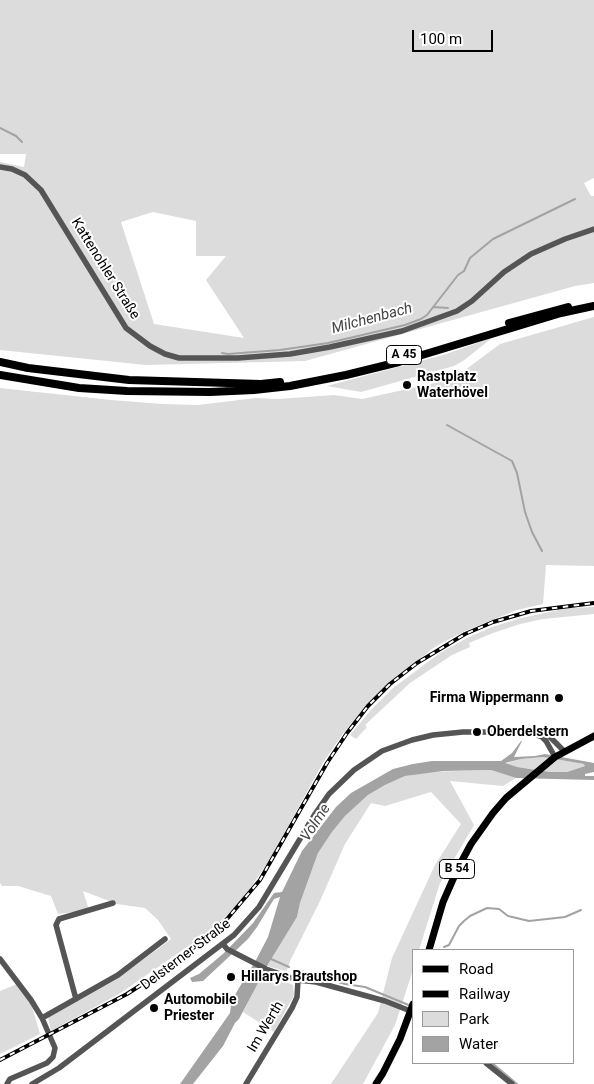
<!DOCTYPE html>
<meta charset="utf-8">
<style>
body{margin:0}
#map{position:relative;width:594px;height:1084px;overflow:hidden;background:#fff;font-family:Roboto,sans-serif}
canvas{display:block}
.legend{position:absolute;left:412px;top:949px;width:162px;height:115px;box-sizing:border-box;background:#fff;border:1px solid #999;margin:0;padding:6px 9px;list-style:none;font-size:15px;color:#000}
.legend li{display:flex;align-items:center;gap:10px;height:25px}
.legend b{width:25px;border:1px solid #999}
.scale{position:absolute;left:412px;top:30px;width:81px;height:22px;box-sizing:border-box;border:2px solid #000;border-top:0;padding-left:6px;font-size:15px;line-height:18px;white-space:nowrap;color:#000;-webkit-text-stroke:4px #fff;paint-order:stroke}
</style>
<div id="map">
<canvas width="594" height="1084"></canvas>
<ul class="legend">
<li><b style="height:6px;background:#000"></b>Road</li>
<li><b style="height:6px;background:#000"></b>Railway</li>
<li><b style="height:14px;background:#dcdcdc"></b>Park</li>
<li><b style="height:14px;background:#a3a3a3"></b>Water</li>
</ul>
<div class="scale">100 m</div>
</div>
<script>
const context = document.querySelector('canvas').getContext('2d');
context.lineJoin = 'round';
function fill(path, color) { context.fillStyle = color; context.fill(path, 'evenodd'); }
const poly = rows => new Path2D(rows.map(r => 'M' + r).join(''));
function trace(path, color, width, dash) { context.strokeStyle = color; context.lineWidth = width; context.lineCap = dash ? 'butt' : 'round'; context.setLineDash(dash || []); context.stroke(path); }
function write(font, color, halo, rows, align = 'center') {
  context.font = font + ' Roboto,sans-serif'; context.lineWidth = 4; context.setLineDash([]); context.textBaseline = 'middle'; context.strokeStyle = halo; context.fillStyle = color; for (const [text, x, y, turn = 0] of rows) {
    context.save(); context.translate(x, y); context.rotate((+turn || 0) * Math.PI / 180); context.textAlign = isNaN(turn) ? turn : align; if (halo) context.strokeText(text, 0, 0); context.fillText(text, 0, 0); context.restore();
  }
}
const green = poly([
 [0,0,594,0,594,178,584,183,591,196,594,196,594,283,575,286,305,361,146,365,0,350,0,162,24,167,26,154,0,154],
 [153,212,196,221,196,256,226,256,206,280,244,338,154,324,121,222],
 [594,317,594,566,546,565,543,604,517,610,465,631,436,646,389,683,367,705,345,731,324,761,270,859,243,899,225,917,206,934,119,994,51,1031,48,1017,114,981,171,939,158,920,145,908,117,904,83,891,89,910,58,914,51,896,18,886,2,886,0,883,0,388,111,400,162,404,198,405,256,398,278,399,334,395,362,399,453,379,500,344],
 [492,338,463,361,454,366,361,392,327,386,443,355],
 [594,607,594,614,543,619,520,624,493,633,469,643,470,647,452,655,410,683,365,725,367,727,356,739,350,735,371,710,393,688,440,653,467,638,492,627,521,618,569,608],
 [543,757,584,764,585,766,567,772,550,772,517,767,505,764,521,759],
 [491,770,516,778,503,786,450,781,474,825,440,883,419,950,413,950,413,970,395,1025,363,1084,331,1084,378,1013,392,958,435,865,461,824,431,792,385,806,371,803,345,844,320,901,291,959,287,970,285,971,267,966,297,917,300,903,318,853,332,832,345,816,368,795,385,785,405,776,424,772],
 [263,972,293,985,294,995,274,1032,243,1012],
 [17,984,31,1003,40,1034,0,1054,0,991]
]);
const water = poly([
 [521,741,522,741,514,757,535,756,545,754,594,763,594,772,585,774,585,776,594,776,594,780,516,778,491,770,443,771,405,776,385,785,368,795,345,816,332,832,318,853,300,903,297,917,267,966,239,1019,235,1023,223,1046,193,1084,180,1084,230,1013,231,1005,236,993,256,960,268,937,280,897,274,899,257,927,248,939,203,981,192,982,190,978,199,974,224,953,253,923,274,893,282,892,302,851,336,807,351,793,393,769,413,764,432,761,501,761,512,753],
 [543,757,584,764,585,766,567,772,550,772,517,767,505,763,521,759]
]);
const stream = poly([
 [0,128,16,136,22,142],
 [433,307,448,308],
 [222,353,228,354,280,350,328,343,405,325,421,319,427,315,458,275,464,271,470,258,493,239,575,199],
 [447,425,512,461,517,473,525,512,532,532,542,551],
 [444,947,449,945,459,926,464,921,470,916,487,908,499,909,508,916,529,921,565,917,581,910],
 [271,959,289,967],
 [297,970,345,984,365,987,411,1006],
 [492,1063,517,1084]
]);
const minor = poly([
 [0,167,12,169,25,175,41,190,126,328,150,346,165,354,179,358,238,358,290,354,330,347,402,331,457,311,472,301,504,272,531,254,565,239,594,229],
 [534,734,542,737,546,741,555,757],
 [223,944,227,949,266,969,289,977,298,980,316,982,385,1001,413,1012],
 [0,959,31,1000,42,1018,55,1048,53,1057,47,1063,10,1079,7,1084],
 [76,999,56,925,59,919,113,903],
 [42,1018,118,975,165,939],
 [486,1063,512,1084],
 [32,1084,59,1068,234,935,259,907,315,814,329,794,354,770,382,751,412,740,433,735,463,732,537,732,549,736,564,751],
 [246,1084,292,1008,297,997,298,980]
]);
const major = poly([
 [429,950,443,902,458,868,471,844,493,813,506,798,555,757,594,736],
 [376,1084,383,1073,400,1039,413,1004]
]);
const highway = poly([
 [509,323,568,307],
 [0,362,28,368,129,380,261,384,280,382],
 [0,375,79,388,127,391,210,392,254,390,290,386,346,375,399,362,561,313,594,306]
]);
const rail = poly([
 [0,1060,127,994,172,965,208,936,227,919,260,880,327,763,347,733,368,706,390,684,417,663,465,634,493,622,531,611,594,603]
]);
const markers = [
 [407,385,5,"#000"],
 [559,698,5,"#000"],
 [477,732,5,"#000"],
 [231,977,5,"#000"],
 [154,1008,5,"#000"]
];
const shields = [
 [404,355,35],
 [457,869,35]
];
const shieldNames = [
 ["A 45",404,355],
 ["B 54",457,869]
];
const streetNames = [
 ["Kattenohler Straße",105,269,58],
 ["Delsterner Straße",186,955,-37],
 ["Im Werth",266,1027,-59]
];
const poiNames = [
 ["Rastplatz",417,377],
 ["Waterhövel",417,393],
 ["Firma Wippermann",549,698,"right"],
 ["Oberdelstern",487,732],
 ["Hillarys Brautshop",241,977],
 ["Automobile",164,1000],
 ["Priester",164,1016]
];
const waterNames = [
 ["Milchenbach",372,319,-15],
 ["Volme",316,823,-57]
];
fill(green, '#dcdcdc');
fill(water, '#a3a3a3');
trace(stream, '#a3a3a3', 2);
trace(minor, '#555', 5.5);
trace(major, '#000', 7);
trace(highway, '#000', 8);
trace(rail, '#000', 4);
trace(rail, '#fff', 2, [5.5]);
for (const [x, y, r, color] of markers) { const dot = new Path2D(); dot.arc(x, y, r, 0, 2 * Math.PI); context.fillStyle = color; context.fill(dot); trace(dot, '#fff', 2); }
for (const [x, y, w] of shields) { const box = new Path2D(); box.roundRect(x - w / 2, y - 9.5, w, 19, 4); context.fillStyle = '#fff'; context.fill(box); trace(box, '#000', 1); }
write('bold 12px', '#000', null, shieldNames);
write('14px', '#000', '#fff', streetNames);
write('bold 14px', '#000', '#fff', poiNames, 'left');
write('italic 15px', '#444', '#fff', waterNames);
</script>
